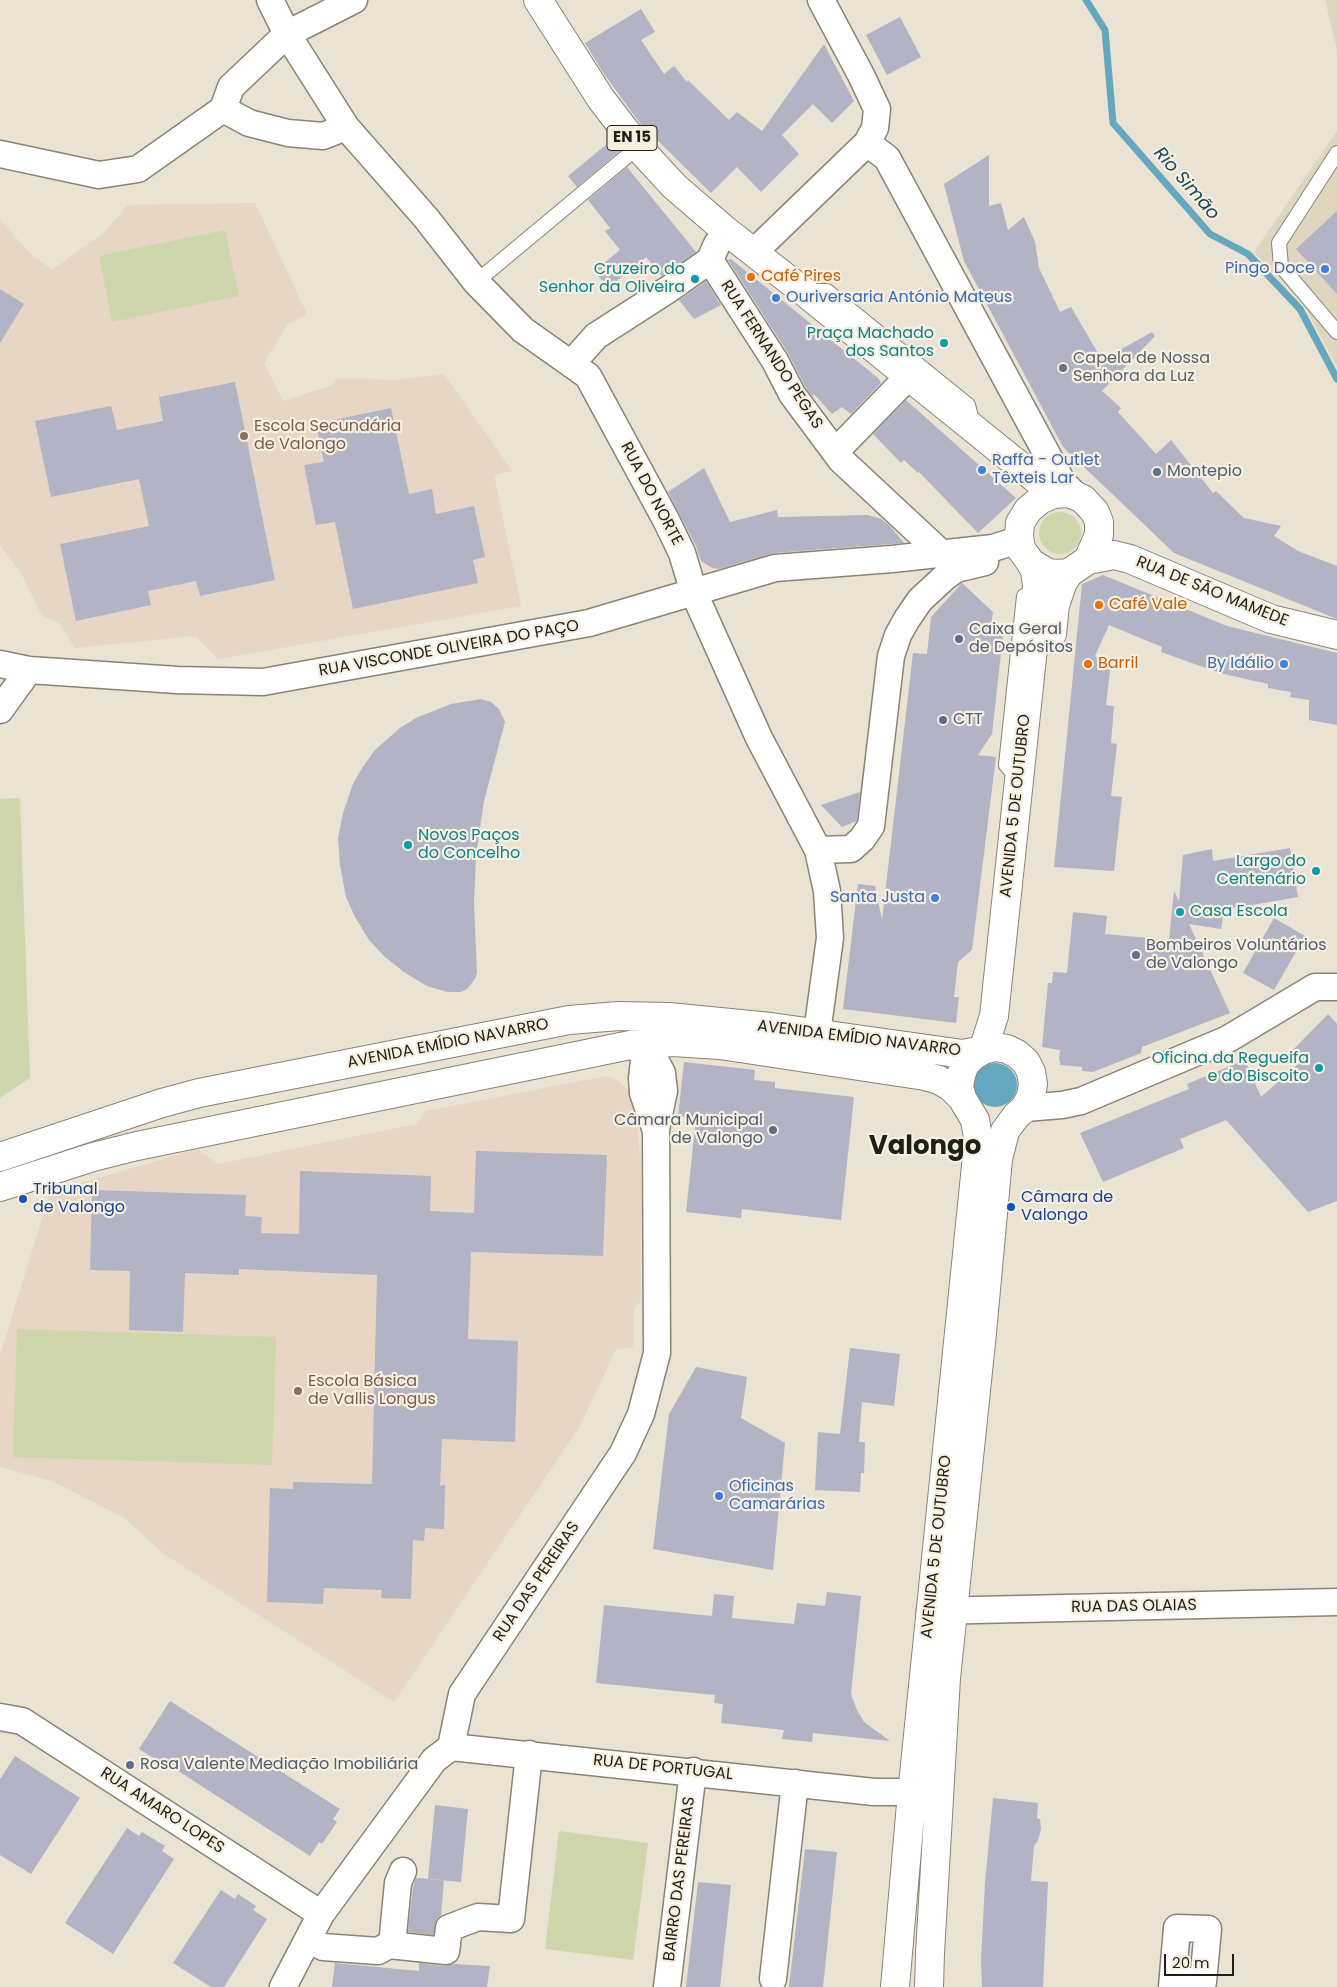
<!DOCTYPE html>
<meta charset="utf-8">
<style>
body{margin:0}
#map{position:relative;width:1337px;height:1987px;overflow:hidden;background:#eae2d2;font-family:Poppins,sans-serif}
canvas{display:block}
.scale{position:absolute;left:1164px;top:1954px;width:70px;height:22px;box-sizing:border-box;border:2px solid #201e18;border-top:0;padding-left:6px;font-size:15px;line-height:18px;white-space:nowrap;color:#201e18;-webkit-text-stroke:4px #f7efdf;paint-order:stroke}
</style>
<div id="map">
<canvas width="1337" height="1987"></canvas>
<div class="scale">20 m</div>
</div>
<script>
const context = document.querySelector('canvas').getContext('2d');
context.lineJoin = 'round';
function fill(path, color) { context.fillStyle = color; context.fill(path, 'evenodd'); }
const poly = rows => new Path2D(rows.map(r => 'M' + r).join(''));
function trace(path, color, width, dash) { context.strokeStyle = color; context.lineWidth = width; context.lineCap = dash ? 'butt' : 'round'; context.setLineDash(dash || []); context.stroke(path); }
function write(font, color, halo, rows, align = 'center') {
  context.font = font + ' Poppins,sans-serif'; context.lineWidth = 4.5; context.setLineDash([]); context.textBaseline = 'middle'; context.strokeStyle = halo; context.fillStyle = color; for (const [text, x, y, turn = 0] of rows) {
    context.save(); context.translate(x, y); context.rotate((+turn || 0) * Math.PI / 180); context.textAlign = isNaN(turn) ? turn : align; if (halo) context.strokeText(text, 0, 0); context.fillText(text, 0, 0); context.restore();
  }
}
const built = poly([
 [1325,0,1337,0,1337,50],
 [1337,131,1337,366,1304,305,1254,252]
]);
const education = poly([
 [255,203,307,314,288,324,264,363,283,401,330,386,338,378,396,380,444,374,512,471,494,475,521,606,218,659,195,636,75,648,59,623,42,616,23,577,0,545,0,220,29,252,52,270,106,231,127,205],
 [607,1076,620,1082,631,1093,637,1119,641,1172,640,1302,634,1309,633,1348,616,1349,580,1426,394,1702,164,1554,123,1517,52,1481,0,1467,0,1356,50,1192,198,1149,218,1164,417,1124,426,1111]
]);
const green = poly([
 [225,230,239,296,112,322,99,256],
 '1039 533a21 21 0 1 1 42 0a21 21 0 1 1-42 0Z',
 [20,798,30,1078,0,1098,0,799],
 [17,1329,276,1337,272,1465,13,1457],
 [559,1831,648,1843,633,1960,545,1949]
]);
const water = poly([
 '973 1085a22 22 0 1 1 44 0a22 22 0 1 1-44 0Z'
]);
const stream = poly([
 [1086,0,1105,30,1113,123,1210,234,1248,254,1300,309,1337,379]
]);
const building = poly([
 [641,9,655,32,641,40,664,74,674,66,687,82,688,80,729,120,737,112,762,131,824,44,854,101,832,123,813,104,782,135,799,154,761,192,737,167,711,193,649,132,647,133,602,71,585,43],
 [900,17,921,57,887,75,866,35],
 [612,140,621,150,577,187,568,176],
 [989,155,989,206,1001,203,1008,230,1024,217,1035,242,1039,268,1060,312,1071,307,1102,360,1152,332,1155,336,1102,391,1121,408,1118,412,1156,454,1171,440,1213,493,1216,491,1244,518,1281,526,1274,536,1298,551,1337,566,1337,619,1174,553,1063,447,964,261,944,184],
 [627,167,696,252,662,276,646,257,608,288,594,271,620,250,605,231,610,228,588,200],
 [1337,211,1337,294,1296,249],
 [731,259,878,378,881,383,851,414,842,407,832,414,814,394,812,396,805,386,788,353,728,260],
 [706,281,721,305,694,319,679,300],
 [0,289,24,304,0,343],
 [235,382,275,580,200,596,196,581,148,591,151,605,76,621,60,544,149,526,139,479,51,497,35,421,111,406,117,430,163,421,159,397],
 [906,400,1016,498,978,533,919,472,918,473,904,460,901,463,873,434],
 [391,408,409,494,432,489,436,514,474,506,485,557,473,560,478,583,353,609,335,522,316,525,304,465,324,462,316,424],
 [704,468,730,522,777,510,778,517,868,515,881,519,890,526,904,543,774,553,719,569,712,568,701,561,696,546,668,492],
 [1103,575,1227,626,1337,653,1337,725,1309,720,1309,700,1290,697,1291,692,1268,688,1268,684,1220,673,1161,652,1162,647,1109,625,1095,656,1110,671,1106,705,1114,706,1111,743,1117,744,1111,796,1122,797,1114,871,1054,867,1082,584],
 [962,583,993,612,991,625,1004,627,992,734,978,755,996,757,972,950,958,962,954,997,959,997,956,1023,843,1009,858,884,875,886,882,920,913,653,927,654,931,617],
 [481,699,491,702,499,709,505,722,484,801,476,855,474,903,477,973,475,979,467,989,461,992,447,992,427,986,404,972,385,957,369,940,355,917,346,897,340,865,338,838,343,813,353,784,362,768,375,750,400,728,416,718,451,704],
 [860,792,857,821,842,827,821,805],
 [1290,848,1298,897,1224,910,1221,929,1189,924,1230,1013,1142,1047,1141,1053,1093,1072,1082,1071,1082,1067,1060,1065,1060,1061,1059,1060,1060,1050,1042,1047,1048,983,1052,983,1053,972,1067,973,1073,912,1107,916,1105,934,1169,940,1174,891,1179,901,1183,855,1212,849,1213,861],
 [1274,918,1305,936,1274,990,1243,973],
 [1328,1014,1337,1024,1337,1201,1308,1212,1226,1120,1180,1139,1184,1148,1103,1182,1080,1133,1189,1089,1187,1084,1245,1060,1261,1097,1298,1064,1289,1054],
 [684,1062,755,1070,754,1080,775,1082,775,1088,854,1097,841,1220,742,1209,741,1218,686,1212,696,1118,678,1116],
 [476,1151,607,1155,603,1256,471,1252,468,1339,518,1341,515,1442,442,1439,440,1486,445,1485,444,1529,425,1528,424,1541,413,1540,411,1599,381,1598,382,1590,324,1588,323,1604,267,1602,270,1488,293,1489,293,1482,372,1484,377,1275,239,1269,239,1275,185,1273,183,1332,129,1330,130,1271,90,1270,92,1190,246,1195,245,1216,262,1217,261,1233,299,1234,300,1171,431,1176,430,1211,474,1213],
 [850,1348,900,1354,894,1406,862,1402,859,1442,865,1442,864,1473,861,1473,860,1492,815,1490,818,1432,840,1434],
 [696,1367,747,1377,741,1418,785,1443,773,1570,653,1549,669,1414],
 [827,1592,861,1596,851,1694,857,1710,864,1722,890,1741,813,1733,812,1742,782,1739,784,1730,721,1723,723,1704,714,1703,715,1695,596,1683,604,1605,712,1616,714,1594,734,1596,732,1618,794,1624,797,1603,825,1606],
 [170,1701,340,1809,333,1819,337,1822,322,1844,319,1842,310,1856,169,1765,168,1767,139,1749],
 [15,1756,80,1798,31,1874,0,1855,0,1779],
 [993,1798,1038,1803,1037,1818,1040,1819,1041,1829,1038,1840,1034,1846,1031,1881,1048,1882,1043,1987,982,1987,981,1961,985,1883],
 [435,1805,468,1809,461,1882,428,1879],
 [127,1828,139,1836,142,1832,165,1846,162,1851,174,1859,113,1954,65,1923],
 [805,1849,837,1852,823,1987,789,1987],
 [416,1878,444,1880,441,1916,437,1919,433,1935,408,1932,413,1887],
 [698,1882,731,1885,720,1987,686,1987],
 [221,1890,235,1899,238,1894,256,1906,253,1910,267,1919,224,1987,211,1987,173,1963],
 [335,1963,419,1971,419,1963,444,1966,454,1964,490,1966,487,1987,332,1987]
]);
const lane = poly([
 [1337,153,1279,243,1281,266,1337,332],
 [476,282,638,147],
 [808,291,827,291,968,405,973,425],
 [1018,779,1006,765,1024,596]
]);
const street = poly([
 [270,0,287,34,346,127,426,218,476,282,523,330,588,376,666,520,682,553,694,593,759,738,818,850,827,891,830,938,817,1033],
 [223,109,249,123,288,133,323,136,346,127],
 [867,143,887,158,1062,482,1076,496],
 [0,154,99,175,138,169,223,109,231,87,287,34,354,0],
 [754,252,867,143,875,128,877,109,861,75,821,0],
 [710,260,775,361,792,394,841,460,942,554],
 [571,364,596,336,669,289,710,260,717,244],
 [835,452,908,377],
 [0,664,29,670,177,680,263,682,589,623,775,568,892,559,993,548,1012,542,1019,536],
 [0,710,29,670],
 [818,850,851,849,862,839,871,826,891,656,898,635,907,619,920,600,946,576,956,569,985,562],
 [646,1043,642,1078,643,1093,655,1128],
 [1025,1108,1062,1105,1081,1101,1228,1039,1315,987,1337,987],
 [930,1611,1337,1602],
 [0,1717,22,1721,321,1914],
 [451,1747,874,1792,900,1792,912,1793,924,1799,928,1806],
 [308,1939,323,1947,378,1951,389,1945,446,1951,449,1928,478,1917,511,1919,529,1754],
 [392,1945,398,1883,403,1871],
 [773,1979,795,1783],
 [283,1987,321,1914,434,1760,451,1747,462,1694,623,1453,641,1414,657,1353,656,1129,664,1091,662,1073,646,1043],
 [667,1987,693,1771],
 [1172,1987,1177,1928,1208,1929,1203,1982,1173,1980]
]);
const secondary = poly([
 [1088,560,1114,555,1130,559,1271,619,1337,635],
 [1052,634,1055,605,1063,582,1069,573],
 [983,1050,994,1016,1035,629,1037,585,1035,571,1031,563],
 [0,1157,162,1103,199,1093,569,1020,619,1016,669,1017,771,1027,963,1054,983,1050],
 [0,1187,93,1157,137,1146,640,1043,673,1042,720,1045,925,1076,939,1080,951,1087,962,1098],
 [895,1987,911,1804,977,1156,978,1137,975,1120,962,1098,959,1087,961,1075,965,1064,973,1056,983,1050,995,1047,1007,1049,1017,1054,1026,1062,1031,1072,1033,1084,1031,1096,1025,1108,1016,1116,1005,1131,998,1159,982,1333,946,1678,930,1953,929,1987]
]);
const primary = poly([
 [538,0,601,99,638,147,674,186,725,230,803,291,1046,487,1068,493,1076,496,1083,499,1095,512,1099,522,1099,535,1088,560,1069,573,1058,574,1048,573,1031,563,1021,549,1019,536,1020,523,1028,510,1040,500,1053,494,1068,493]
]);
const markers = [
 [1325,269,5,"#3f7fe0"],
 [751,277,5,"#e8710a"],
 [695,279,5,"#0f9aa8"],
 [776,298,5,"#3f7fe0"],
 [944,343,5,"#0f9aa8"],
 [1063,368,5,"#6b7280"],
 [244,436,5,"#8d6e63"],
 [982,470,5,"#3f7fe0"],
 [1157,472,5,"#5c6f8a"],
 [1099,605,5,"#e8710a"],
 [959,639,5,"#5c6f8a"],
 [1088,664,5,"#e8710a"],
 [1284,664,5,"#3f7fe0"],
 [943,720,5,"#5c6f8a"],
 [408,845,5,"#0f9aa8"],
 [1316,871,5,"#0f9aa8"],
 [935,898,5,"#3f7fe0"],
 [1180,912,5,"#0f9aa8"],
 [1136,955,5,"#5c6f8a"],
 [1319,1068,5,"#0f9aa8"],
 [773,1130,5,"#5c6f8a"],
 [23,1199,5,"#1a4fb4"],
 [1011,1207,5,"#1a4fb4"],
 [298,1391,5,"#8d6e63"],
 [719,1496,5,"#3f7fe0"],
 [130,1765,5,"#5c6f8a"]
];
const shields = [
 [632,138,50]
];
const shieldNames = [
 ["EN 15",632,138]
];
const shopNames = [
 ["Pingo Doce",1315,269],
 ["Ouriversaria António Mateus",786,298,"left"],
 ["Raffa - Outlet",992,461,"left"],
 ["Têxteis Lar",992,479,"left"],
 ["By Idálio",1274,664],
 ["Santa Justa",925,898],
 ["Oficinas",729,1487,"left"],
 ["Camarárias",729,1505,"left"]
];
const cultureNames = [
 ["Cruzeiro do",685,270],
 ["Senhor da Oliveira",685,288],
 ["Praça Machado",934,334],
 ["dos Santos",934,352],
 ["Novos Paços",418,836,"left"],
 ["do Concelho",418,854,"left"],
 ["Largo do",1306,862],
 ["Centenário",1306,880],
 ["Casa Escola",1190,912,"left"],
 ["Oficina da Regueifa",1309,1059],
 ["e do Biscoito",1309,1077]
];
const foodNames = [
 ["Café Pires",761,277],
 ["Café Vale",1109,605],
 ["Barril",1098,664]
];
const streetNames = [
 ["RUA FERNANDO PEGAS",771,355,57],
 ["RUA DO NORTE",651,494,62],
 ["RUA DE SÃO MAMEDE",1212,592,22],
 ["RUA VISCONDE OLIVEIRA DO PAÇO",449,649,-10],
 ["AVENIDA 5 DE OUTUBRO",1016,806,-84],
 ["AVENIDA EMÍDIO NAVARRO",859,1039,7],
 ["AVENIDA EMÍDIO NAVARRO",448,1044,-11],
 ["AVENIDA 5 DE OUTUBRO",937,1547,-84],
 ["RUA DAS PEREIRAS",537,1582,-56],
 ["RUA DAS OLAIAS",1134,1607,-1],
 ["RUA DE PORTUGAL",663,1768,6],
 ["RUA AMARO LOPES",162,1811,33],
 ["BAIRRO DAS PEREIRAS",680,1879,-83]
];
const worshipNames = [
 ["Capela de Nossa",1073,359],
 ["Senhora da Luz",1073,377]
];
const educationNames = [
 ["Escola Secundária",254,427],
 ["de Valongo",254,445],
 ["Escola Básica",308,1382],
 ["de Vallis Longus",308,1400]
];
const serviceNames = [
 ["Montepio",1167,472],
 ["Caixa Geral",969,630],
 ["de Depósitos",969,648],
 ["CTT",953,720],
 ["Bombeiros Voluntários",1146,946],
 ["de Valongo",1146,964],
 ["Câmara Municipal",763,1121,"right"],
 ["de Valongo",763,1139,"right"],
 ["Rosa Valente Mediação Imobiliária",140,1765]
];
const transitNames = [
 ["Tribunal",33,1190],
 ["de Valongo",33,1208],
 ["Câmara de",1021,1198],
 ["Valongo",1021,1216]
];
const waterNames = [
 ["Rio Simão",1186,184,49]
];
const townNames = [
 ["Valongo",925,1147]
];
fill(built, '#e0d5be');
fill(education, '#e7d5c5');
fill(green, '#d0d6ab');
fill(water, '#66a7c0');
trace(stream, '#66a7c0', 7);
fill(building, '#b2b3c4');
trace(lane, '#8b8475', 16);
trace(street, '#8b8475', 29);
trace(secondary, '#8b8475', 30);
trace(primary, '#8b8475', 30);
trace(lane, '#fff', 14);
trace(street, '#fff', 26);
trace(secondary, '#fff', 28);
trace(primary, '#fff', 28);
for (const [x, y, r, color] of markers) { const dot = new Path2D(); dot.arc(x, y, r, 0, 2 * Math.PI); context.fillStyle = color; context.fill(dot); trace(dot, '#f7efdf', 2); }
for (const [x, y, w] of shields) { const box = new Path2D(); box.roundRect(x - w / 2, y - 12.5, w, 25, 4); context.fillStyle = '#f7efdf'; context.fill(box); trace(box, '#201e18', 1); }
write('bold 15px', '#201e18', null, shieldNames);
write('16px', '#366cbe', '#f7efdf', shopNames, 'right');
write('16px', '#0d838f', '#f7efdf', cultureNames, 'right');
write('16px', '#c56008', '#f7efdf', foodNames, 'left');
write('16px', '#201e18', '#f7efdf', streetNames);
write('16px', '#5b616d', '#f7efdf', worshipNames, 'left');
write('16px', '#785e54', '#f7efdf', educationNames, 'left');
write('16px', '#4e5e75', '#f7efdf', serviceNames, 'left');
write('16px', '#164399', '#f7efdf', transitNames, 'left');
write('italic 18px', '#154c5e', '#f7efdf', waterNames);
write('bold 26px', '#201e18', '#f7efdf', townNames);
</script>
